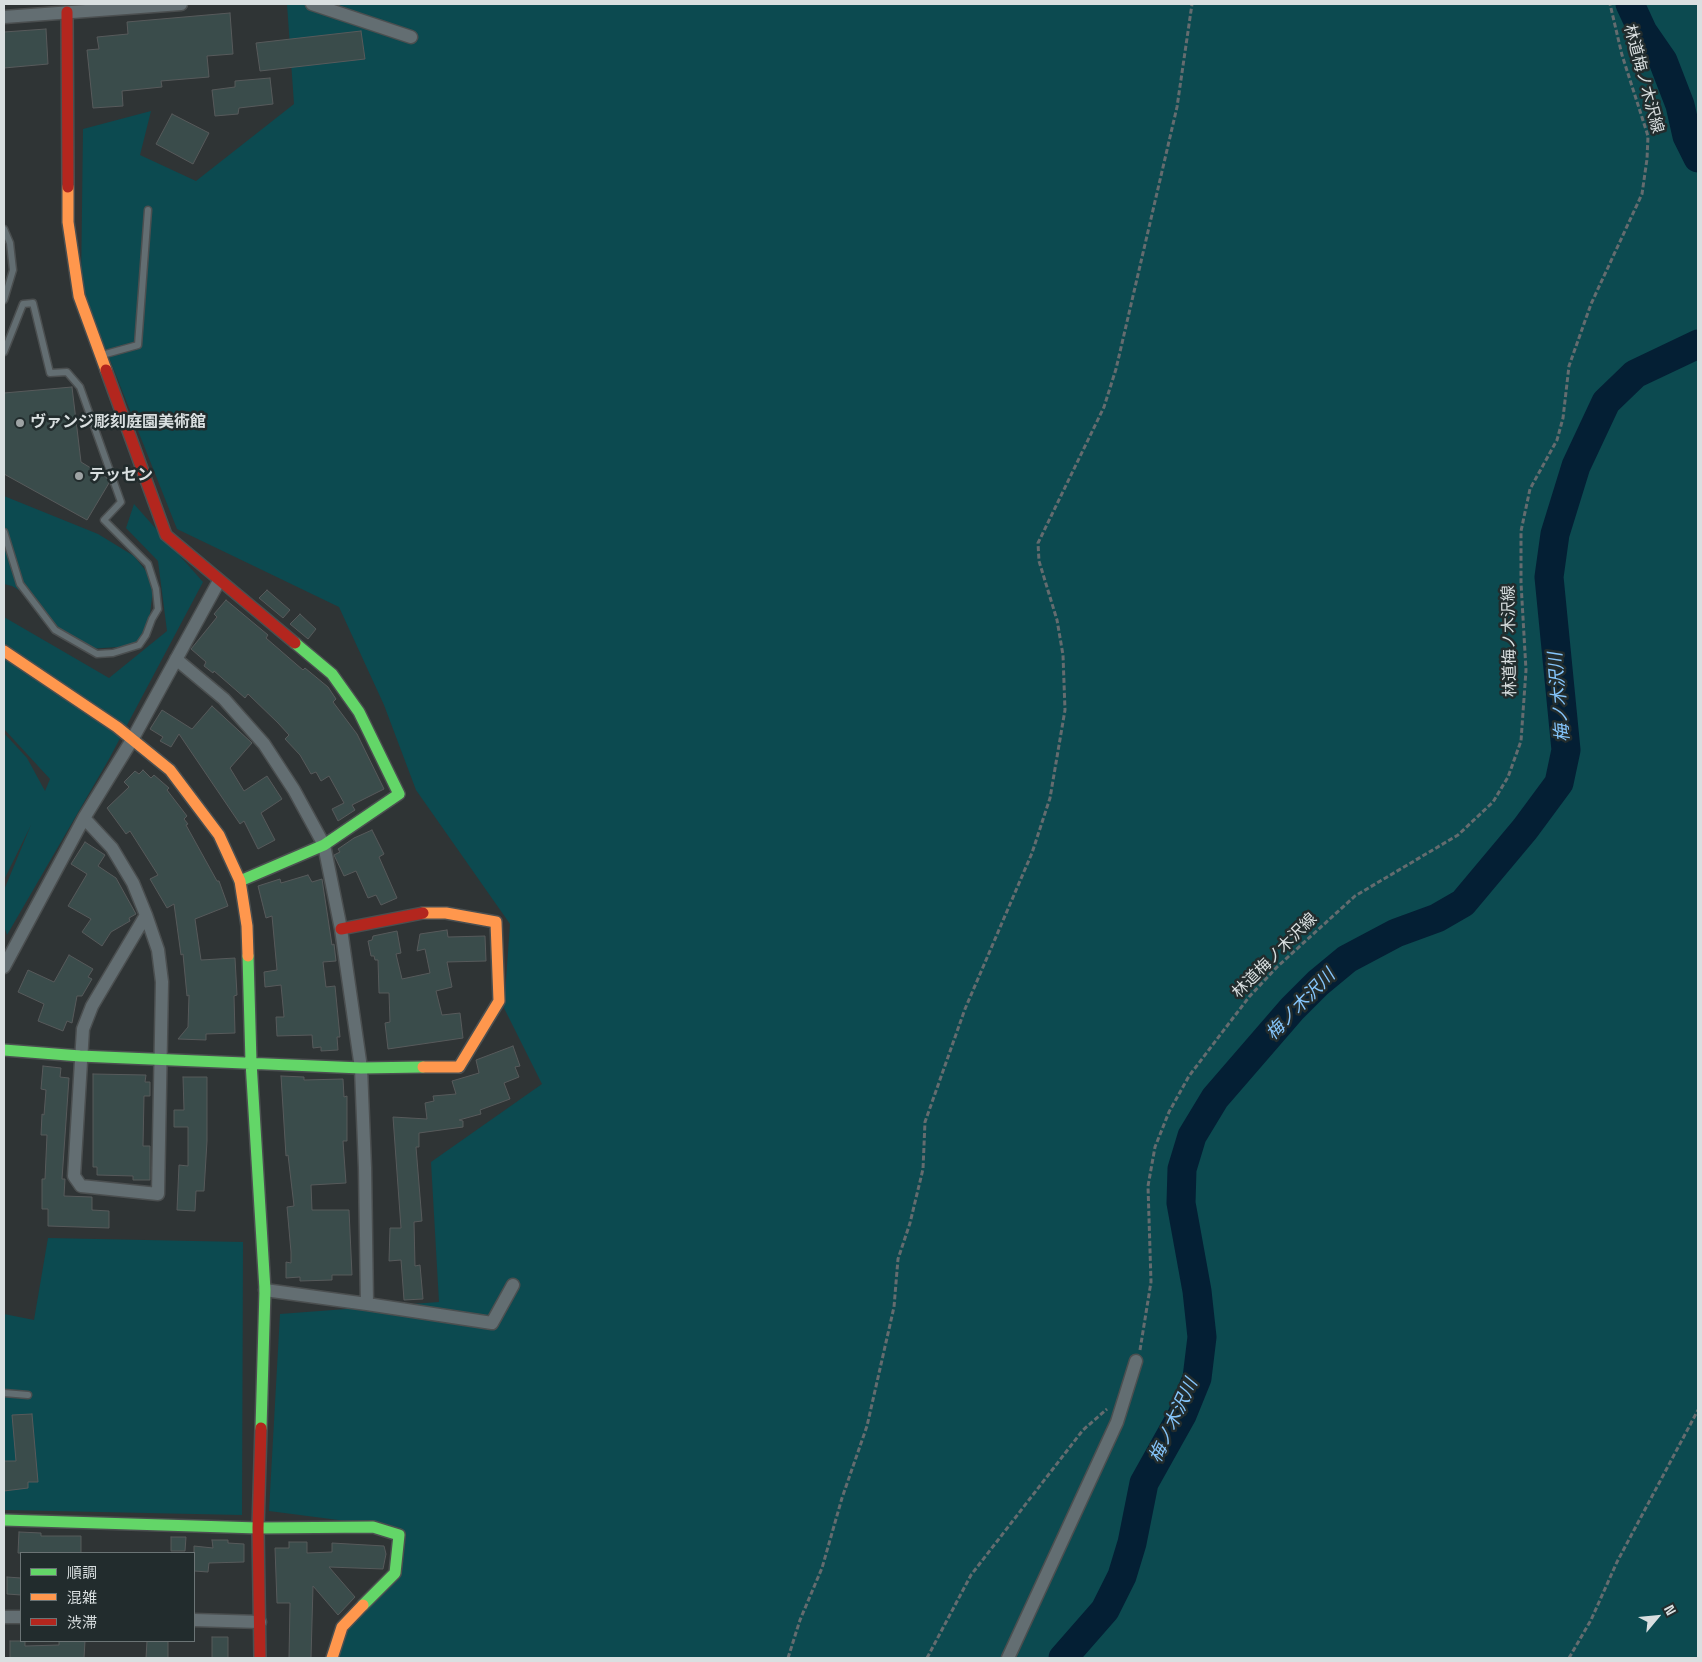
<!DOCTYPE html>
<meta charset="utf-8">
<style>
body{margin:0}
#map{position:relative;width:1702px;height:1662px;overflow:hidden;background:#2f3435;font-family:"Space Grotesk","Noto Sans JP",sans-serif}
canvas{display:block}
.frame{position:absolute;inset:0;border:5px solid #d9dfe0;pointer-events:none}
.legend{position:absolute;left:20px;top:1552px;width:175px;height:90px;box-sizing:border-box;background:#222c2d;border:1px solid #6b7475;margin:0;padding:6px 9px;list-style:none;font-size:15px;color:#d9dfe0}
.legend li{display:flex;align-items:center;gap:10px;height:25px}
.legend b{width:25px;border:1px solid #6b7475}
.north{position:absolute;left:1632px;top:1592px;width:50px;height:50px;-webkit-text-stroke:4px #222c2d;paint-order:stroke;rotate:62deg;font-size:14px;font-weight:700;line-height:20px;text-align:center;color:#d9dfe0}
.north::after{content:'';display:block;margin:auto;width:18px;height:22px;background:#d9dfe0;clip-path:polygon(50% 0,100% 100%,50% 72%,0 100%)}
</style>
<div id="map">
<canvas width="1702" height="1662"></canvas>
<div class="frame"></div>
<ul class="legend">
<li><b style="height:6px;background:#63d668"></b>順調</li>
<li><b style="height:6px;background:#ff974d"></b>混雑</li>
<li><b style="height:6px;background:#b3261e"></b>渋滞</li>
</ul>
<div class="north">N</div>
</div>
<script>
const context = document.querySelector('canvas').getContext('2d');
context.lineJoin = 'round';
function fill(path, color) { context.fillStyle = color; context.fill(path, 'evenodd'); }
const poly = rows => new Path2D(rows.map(r => 'M' + r).join(''));
function trace(path, color, width, dash) { context.strokeStyle = color; context.lineWidth = width; context.lineCap = dash ? 'butt' : 'round'; context.setLineDash(dash || []); context.stroke(path); }
function write(font, color, halo, rows, align = 'center') {
  context.font = font + ' "Space Grotesk","Noto Sans JP",sans-serif'; context.lineWidth = 5; context.setLineDash([]); context.textBaseline = 'middle'; context.strokeStyle = halo; context.fillStyle = color; for (const [text, x, y, turn = 0] of rows) {
    context.save(); context.translate(x, y); context.rotate((+turn || 0) * Math.PI / 180); context.textAlign = isNaN(turn) ? turn : align; if (halo) context.strokeText(text, 0, 0); context.fillText(text, 0, 0); context.restore();
  }
}
const green = poly([
 [287,4,1698,4,1698,1658,339,1658,339,1623,395,1573,400,1528,269,1511,280,1314,439,1302,431,1162,542,1084,504,1008,510,924,416,790,384,705,339,607,177,529,81,287,83,129,151,111,140,155,196,181,294,104],
 [4,496,98,534,134,556,154,581,148,630,133,646,88,649,40,618,29,596,12,586,4,584],
 [134,504,203,582,109,759,7,935,4,926,4,890,31,825,4,880,4,733,27,758,45,791,50,779,4,729,4,617,109,678,167,631,158,561,126,528],
 [48,1238,243,1242,242,1515,4,1510,4,1314,34,1320]
]);
const river = poly([
 [1630,4,1643,32,1663,61,1680,105,1687,136,1698,158],
 [1063,1658,1105,1610,1122,1576,1132,1543,1144,1483,1182,1415,1197,1378,1202,1337,1197,1291,1181,1203,1182,1169,1192,1136,1215,1098,1292,1009,1318,983,1347,959,1396,933,1437,918,1463,903,1525,829,1559,783,1566,750,1549,577,1555,534,1576,466,1606,402,1635,374,1698,344]
]);
const building = poly([
 [230,13,233,54,207,56,209,77,161,81,162,87,122,91,123,106,93,108,87,50,99,49,97,37,128,34,127,22,230,13],
 [46,29,48,64,4,68,4,32,46,29],
 [361,31,365,59,260,71,256,43,361,31],
 [270,78,273,104,239,108,238,114,215,116,212,90,235,87,235,81,270,78],
 [172,114,209,133,193,164,156,144,172,114],
 [72,387,81,462,107,478,109,483,87,520,4,474,4,393,72,387],
 [267,590,290,610,283,618,259,598,267,590],
 [226,600,268,635,266,638,296,664,303,670,305,668,328,687,336,699,333,702,357,734,384,789,352,805,355,810,338,821,332,809,344,803,329,776,321,781,316,772,311,774,300,755,285,739,289,735,278,723,248,694,245,698,214,671,213,673,204,666,206,662,191,649,217,617,214,614,226,600],
 [300,614,316,629,308,639,290,624,300,614],
 [212,706,252,743,230,768,244,791,267,776,282,799,261,813,275,840,258,849,244,821,240,824,179,734,171,747,160,741,163,737,150,729,162,710,192,729,212,706],
 [143,770,151,778,154,775,169,788,167,790,187,816,184,819,188,824,186,825,217,881,219,881,228,906,195,919,201,960,235,958,237,995,234,996,235,1033,206,1034,206,1040,178,1039,188,1027,189,995,187,996,183,954,181,955,174,904,167,908,150,879,158,875,130,831,126,834,107,808,129,787,124,782,135,771,139,774,143,770],
 [372,830,384,854,379,857,397,898,381,905,376,895,368,898,356,871,344,876,334,855,340,852,338,849,354,838,372,830],
 [85,842,105,855,98,866,116,878,136,914,129,918,130,921,111,932,102,946,82,932,91,919,68,906,87,874,71,864,85,842],
 [308,875,312,882,322,879,332,945,334,944,336,961,323,962,326,987,335,986,340,1037,337,1037,338,1050,321,1051,321,1047,313,1048,312,1035,277,1036,276,1017,284,1017,281,985,265,987,264,972,277,970,272,916,266,918,258,886,280,879,281,883,308,875],
 [447,930,448,937,485,936,486,961,447,962,452,987,436,991,442,1015,460,1013,463,1038,388,1049,385,1023,390,1022,389,993,379,993,378,960,375,960,374,956,371,956,368,941,372,940,373,936,397,931,401,953,396,954,402,979,430,973,425,949,417,951,420,934,447,930],
 [69,955,93,969,88,977,92,979,82,996,77,996,72,1023,67,1021,63,1031,38,1021,44,1004,18,992,28,970,54,982,69,955],
 [513,1046,520,1066,515,1067,519,1077,504,1083,510,1099,480,1110,481,1114,459,1120,463,1121,463,1127,419,1133,419,1147,416,1147,422,1221,414,1222,415,1266,420,1265,423,1299,404,1300,401,1260,389,1261,390,1228,401,1228,393,1117,427,1119,425,1103,434,1101,433,1096,456,1094,452,1081,479,1073,476,1060,513,1046],
 [43,1066,61,1068,60,1077,69,1078,62,1179,65,1179,64,1196,92,1197,92,1210,109,1211,109,1228,48,1226,48,1209,42,1209,42,1179,45,1179,47,1135,41,1135,42,1114,44,1115,46,1090,41,1089,43,1066],
 [93,1074,146,1075,145,1082,150,1082,150,1096,144,1096,143,1146,150,1146,150,1180,133,1180,133,1176,97,1175,97,1167,93,1167,93,1074],
 [281,1076,304,1077,304,1080,343,1079,344,1097,347,1096,347,1141,343,1141,346,1183,311,1185,312,1210,349,1210,352,1275,332,1275,332,1280,300,1281,300,1277,286,1278,286,1262,291,1263,291,1252,287,1207,294,1206,288,1155,286,1156,281,1076],
 [183,1077,207,1077,207,1141,204,1191,196,1191,195,1211,177,1210,179,1165,188,1166,188,1127,174,1127,174,1110,184,1110,183,1077],
 [32,1414,38,1482,28,1482,28,1488,4,1491,4,1461,16,1461,12,1415,32,1414],
 [19,1532,41,1533,41,1536,81,1536,81,1553,18,1553,19,1532],
 [171,1537,186,1537,185,1551,171,1551,171,1537],
 [212,1540,228,1540,228,1543,244,1544,244,1562,209,1563,208,1572,194,1571,194,1546,213,1548,212,1540],
 [289,1542,307,1542,307,1553,332,1552,332,1543,384,1546,386,1554,383,1569,329,1567,355,1597,338,1615,313,1586,311,1658,289,1658,290,1603,277,1603,275,1548,289,1548,289,1542],
 [7,1577,21,1578,21,1595,7,1594,7,1577],
 [212,1637,228,1637,228,1658,212,1658,212,1637],
 [10,1641,25,1641,25,1646,59,1645,59,1641,85,1641,84,1658,10,1658,10,1641],
 [147,1641,168,1641,168,1658,146,1658,147,1641]
]);
const path = poly([
 [1140,1350,1151,1282,1148,1186,1155,1147,1169,1112,1189,1076,1249,997,1277,967,1355,896,1458,835,1493,802,1508,777,1521,741,1526,670,1521,583,1521,531,1530,489,1557,440,1563,418,1569,366,1591,304,1642,194,1647,159,1648,136,1622,55,1610,4],
 [788,1658,800,1620,822,1568,842,1498,867,1426,894,1307,898,1259,910,1223,923,1169,925,1122,965,1009,1032,853,1050,798,1065,710,1063,655,1057,620,1039,561,1038,543,1104,407,1116,369,1177,107,1192,4],
 [927,1658,971,1575,1083,1430,1107,1409],
 [1569,1658,1591,1620,1617,1562,1698,1410]
]);
const lane = poly([
 [4,229,10,243,13,270,4,300],
 [4,352,23,304,33,303,50,373,67,372,80,387,121,502,104,520,148,564,156,589,158,609,152,619,146,635,139,645,113,653,97,654,55,630,20,584,4,532],
 [102,355,138,345,148,210],
 [4,1393,28,1395]
]);
const street = poly([
 [312,4,411,37],
 [4,17,181,4],
 [176,659,224,699,264,744,294,790,324,845,341,929,361,1068,365,1168,367,1304,265,1290],
 [84,818,112,848,133,883,146,915,158,950,162,982,158,1194,81,1186,74,1176,83,1029,92,1006,146,915],
 [4,967,84,818,132,740,219,581],
 [367,1304,492,1323,513,1285],
 [4,1617,21,1617],
 [194,1620,260,1622],
 [1008,1658,1117,1422,1136,1361]
]);
const fast = poly([
 [240,881,324,845,399,794,359,712,332,674,295,643],
 [248,956,251,1062,265,1290,261,1428],
 [4,1050,80,1056,361,1068,423,1067],
 [4,1520,258,1528,373,1527,399,1535,395,1573,363,1605]
]);
const slow = poly([
 [68,187,68,222,79,296,106,370],
 [4,651,117,727,170,770,219,835,240,881,247,926,248,956],
 [423,1067,459,1067,499,1001,496,922,446,913,423,913],
 [332,1658,342,1627,363,1605]
]);
const jam = poly([
 [67,12,68,187],
 [106,370,166,535,295,643],
 [341,929,423,913],
 [260,1658,258,1528,261,1428]
]);
const markers = [
 [20,423,5,"#9ea3a4"],
 [79,476,5,"#9ea3a4"]
];
const streetNames = [
 ["林道梅ノ木沢線",1643,79,75],
 ["林道梅ノ木沢線",1510,641,-91],
 ["林道梅ノ木沢線",1275,956,-45]
];
const poiNames = [
 ["ヴァンジ彫刻庭園美術館",30,423],
 ["テッセン",89,476]
];
const waterNames = [
 ["梅ノ木沢川",1560,697,-95],
 ["梅ノ木沢川",1301,1005,-46],
 ["梅ノ木沢川",1174,1421,-65]
];
fill(green, '#0c4a50');
trace(river, '#041f34', 29);
fill(building, '#3a4c4b');
trace(building, '#575a5b', 1);
trace(lane, '#4b4f50', 9);
trace(street, '#4b4f50', 15);
trace(fast, '#4b4f50', 14);
trace(slow, '#4b4f50', 14);
trace(jam, '#4b4f50', 14);
trace(path, '#646c6f', 3, [5, 2.5]);
trace(lane, '#636e72', 6);
trace(street, '#636e72', 12);
trace(fast, '#63d668', 11);
trace(slow, '#ff974d', 11);
trace(jam, '#b3261e', 11);
for (const [x, y, r, color] of markers) { const dot = new Path2D(); dot.arc(x, y, r, 0, 2 * Math.PI); context.fillStyle = color; context.fill(dot); trace(dot, '#222c2d', 2); }
write('16px', '#d9dfe0', '#222c2d', streetNames);
write('bold 16px', '#d9dfe0', '#222c2d', poiNames, 'left');
write('italic 18px', '#85c5fb', '#222c2d', waterNames);
</script>
